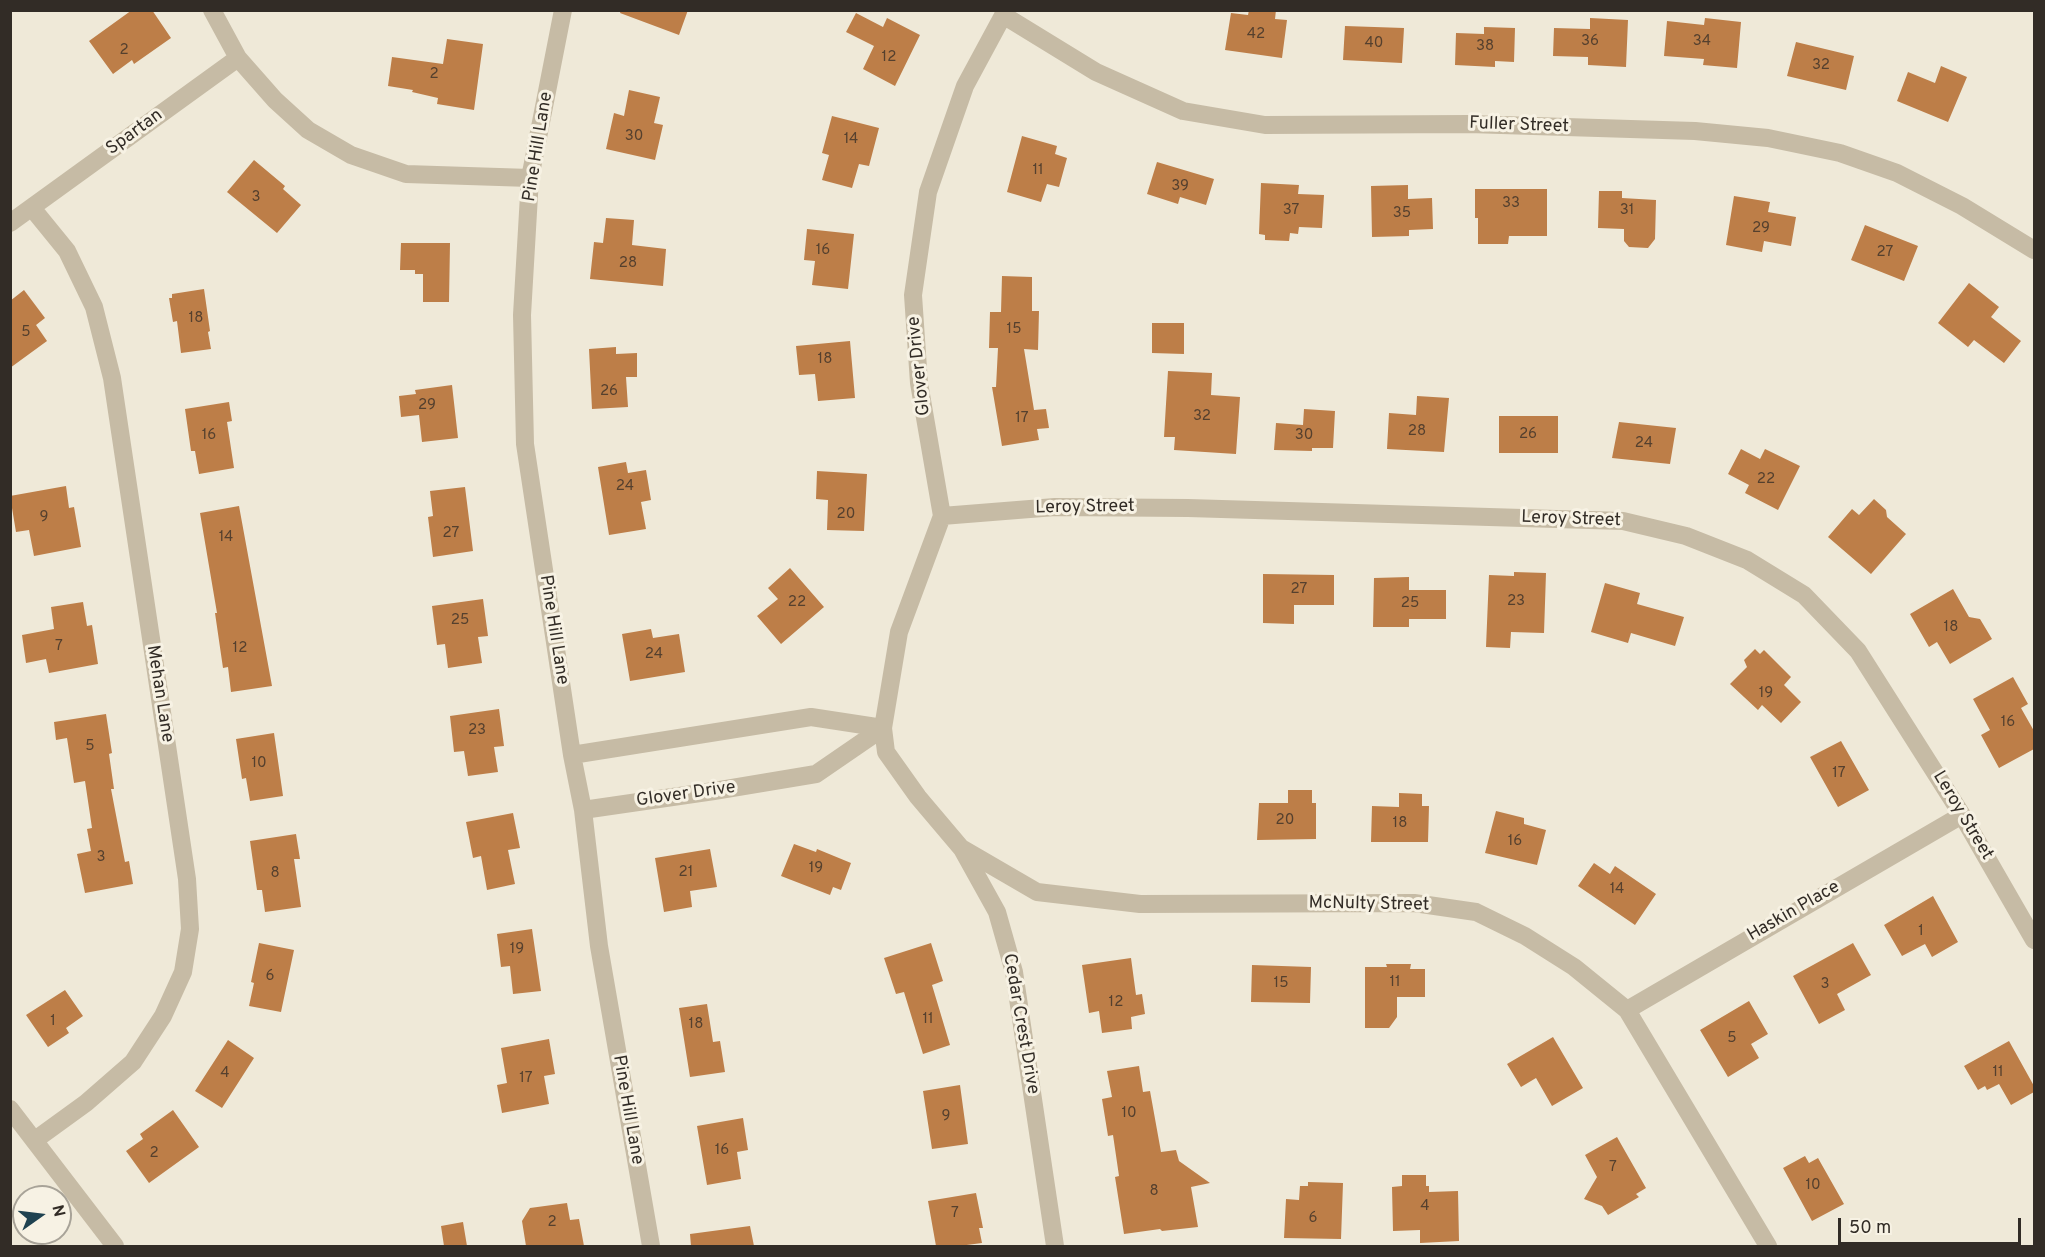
<!DOCTYPE html>
<style>
body{margin:0}
#map{position:relative;width:2045px;height:1257px;overflow:hidden;background:#efe9d8;font-family:Overpass,sans-serif}
canvas{display:block}
.frame{position:absolute;inset:0;border:12px solid #322c26;pointer-events:none}
.north{position:absolute;left:12px;top:1185px;width:60px;height:60px;box-sizing:border-box;background:#f7f2e4;border:2px solid #a8a398;border-radius:50%;rotate:76deg;font-size:16px;font-weight:700;line-height:24px;text-align:center;color:#322c26}
.north::after{content:'';display:block;margin:auto;width:21px;height:27px;background:#1f4250;clip-path:polygon(50% 0,100% 100%,50% 72%,0 100%)}
.scale{position:absolute;left:1838px;top:1218px;width:183px;height:27px;box-sizing:border-box;border:3px solid #322c26;border-top:0;padding-left:8px;font-size:18px;line-height:21px;white-space:nowrap;color:#322c26;-webkit-text-stroke:4px #f7f2e4;paint-order:stroke}
</style>
<div id="map">
<canvas width="2045" height="1257"></canvas>
<div class="frame"></div>
<div class="north">N</div>
<div class="scale">50 m</div>
</div>
<script>
const context = document.querySelector('canvas').getContext('2d');
context.lineJoin = 'round';
function fill(path, color) { context.fillStyle = color; context.fill(path, 'evenodd'); }
const poly = rows => new Path2D(rows.map(r => 'M' + r).join(''));
function trace(path, color, width, dash) { context.strokeStyle = color; context.lineWidth = width; context.lineCap = dash ? 'butt' : 'round'; context.setLineDash(dash || []); context.stroke(path); }
function write(font, color, halo, rows, align = 'center') {
  context.font = font + ' Overpass,sans-serif'; context.lineWidth = 6; context.setLineDash([]); context.textBaseline = 'middle'; context.strokeStyle = halo; context.fillStyle = color; for (const [text, x, y, turn = 0] of rows) {
    context.save(); context.translate(x, y); context.rotate((+turn || 0) * Math.PI / 180); context.textAlign = isNaN(turn) ? turn : align; if (halo) context.strokeText(text, 0, 0); context.fillText(text, 0, 0); context.restore();
  }
}
const building = poly([
 [132,10,152,10,171,38,134,64,132,60,113,74,89,41],
 [621,10,688,10,679,35,620,13],
 [1249,10,1276,10,1275,19,1287,20,1282,58,1225,50,1231,13,1248,15],
 [856,13,883,27,887,18,920,35,895,86,863,69,874,46,846,32],
 [1590,18,1628,20,1626,67,1588,65,1588,57,1553,56,1554,28,1590,29],
 [1705,18,1741,22,1737,68,1703,65,1704,59,1664,56,1667,21,1704,25],
 [1345,26,1404,28,1402,63,1343,60],
 [1484,27,1515,28,1514,62,1495,61,1495,67,1455,65,1456,33,1484,34],
 [447,39,483,44,474,110,437,104,438,98,412,92,413,90,388,86,392,57,443,64],
 [1796,42,1854,56,1846,90,1787,76],
 [1941,66,1967,77,1948,122,1897,101,1908,72,1935,83],
 [629,90,660,97,654,123,663,125,655,160,606,149,614,113,624,116],
 [832,116,879,128,869,166,859,164,852,188,822,180,829,155,822,153],
 [1022,136,1057,146,1055,154,1067,158,1059,187,1047,184,1041,202,1007,192],
 [254,160,285,186,283,189,301,205,277,233,227,192],
 [1157,162,1214,179,1206,205,1180,197,1178,204,1147,194],
 [1261,183,1299,185,1298,194,1324,195,1322,228,1299,227,1298,234,1290,233,1289,241,1265,240,1265,235,1259,234],
 [1408,185,1408,199,1432,198,1433,229,1409,230,1409,236,1372,237,1371,186],
 [1475,189,1547,189,1547,236,1509,236,1508,244,1478,244,1478,218,1475,218],
 [1599,191,1622,191,1622,198,1656,200,1655,239,1648,248,1629,247,1624,241,1624,229,1598,228],
 [1734,196,1770,202,1768,212,1796,217,1791,246,1764,241,1762,252,1726,245],
 [606,218,634,220,632,245,666,249,663,286,590,279,594,242,603,243],
 [1865,225,1918,246,1904,281,1851,260],
 [807,229,854,234,848,289,812,285,815,261,804,260],
 [401,243,450,243,449,302,423,302,423,274,415,274,415,270,400,270],
 [1002,276,1032,277,1032,311,1039,311,1038,350,1024,349,1034,410,1046,409,1049,428,1037,429,1039,440,1002,446,992,387,996,387,998,348,989,348,990,312,1001,312],
 [1969,283,1999,307,1991,317,2021,341,2004,363,1974,340,1968,347,1938,323],
 [204,289,210,331,208,332,211,349,181,353,177,321,173,322,169,298,172,298,172,294],
 [24,290,45,318,36,325,47,341,10,368,10,301],
 [1152,323,1184,323,1184,354,1152,353],
 [850,341,855,398,818,401,815,374,799,375,796,346],
 [616,347,616,354,637,353,637,377,626,377,628,407,592,409,589,349],
 [1168,371,1212,373,1211,395,1240,397,1236,454,1174,450,1175,437,1164,437],
 [452,385,458,438,422,442,419,415,401,417,399,396,416,394,415,390],
 [1417,396,1449,398,1444,452,1387,449,1389,413,1416,415],
 [229,402,232,421,227,422,234,468,199,474,195,451,191,451,185,409],
 [1304,409,1335,411,1333,448,1312,448,1312,451,1274,450,1276,423,1303,425],
 [1499,416,1558,416,1558,453,1499,453],
 [1619,422,1676,428,1670,464,1612,458],
 [1741,449,1760,459,1765,449,1800,466,1778,510,1745,493,1749,485,1728,474],
 [626,462,628,473,646,470,651,500,641,502,646,529,609,535,598,467],
 [817,471,867,474,864,531,827,530,828,500,816,499],
 [66,486,69,508,74,507,81,547,34,556,29,530,16,532,10,496],
 [465,487,473,551,433,557,428,517,433,516,430,491],
 [1874,499,1886,510,1887,517,1906,534,1871,574,1828,537,1852,509,1859,515],
 [239,506,272,686,231,692,228,667,223,668,215,613,217,613,200,513],
 [790,568,824,607,781,644,757,616,778,599,768,588],
 [1514,572,1546,573,1544,633,1511,632,1510,648,1486,647,1489,575,1514,576],
 [1263,574,1334,575,1334,605,1294,605,1294,624,1263,623],
 [1409,577,1409,590,1446,590,1446,619,1409,619,1409,627,1373,627,1374,578],
 [1605,583,1640,593,1637,604,1684,617,1675,646,1631,633,1628,643,1591,632],
 [1953,589,1969,617,1980,619,1992,639,1950,664,1937,642,1929,647,1910,614],
 [483,599,488,636,478,637,482,663,448,668,445,644,437,645,432,606],
 [83,602,87,626,92,625,98,664,49,673,46,659,26,663,22,635,54,629,51,607],
 [651,629,653,638,679,634,685,672,630,681,622,634],
 [1755,649,1760,654,1764,650,1791,677,1784,685,1801,702,1781,723,1762,705,1758,710,1730,684,1747,667,1744,660],
 [2013,677,2028,704,2021,708,2034,731,2034,749,1999,768,1981,735,1990,730,1973,699],
 [499,709,504,746,494,747,498,772,468,776,464,751,454,752,450,716],
 [106,714,112,753,109,754,114,789,111,789,125,862,129,861,133,884,85,893,77,854,91,851,87,829,92,828,85,781,74,783,67,738,56,740,54,722],
 [274,733,283,796,250,801,246,778,242,779,236,739],
 [1841,741,1869,790,1838,807,1810,757],
 [1288,790,1312,790,1312,803,1316,803,1316,839,1257,840,1259,803,1288,803],
 [1399,793,1422,794,1422,806,1429,806,1428,842,1371,842,1372,806,1399,807],
 [1496,811,1524,818,1524,824,1546,830,1537,865,1485,853],
 [513,813,520,848,508,850,515,884,487,890,481,856,473,858,466,822],
 [296,834,300,859,294,859,301,907,265,912,262,890,257,890,250,841],
 [794,844,816,852,817,849,851,863,841,890,833,887,830,895,781,876],
 [710,849,717,887,690,891,692,907,664,912,655,858],
 [1594,863,1610,874,1615,866,1656,894,1635,925,1578,886],
 [1933,896,1958,942,1932,957,1925,944,1902,956,1884,925],
 [532,929,541,991,513,994,510,966,501,967,497,934],
 [259,943,294,950,281,1012,249,1006,254,983,251,982],
 [931,943,943,981,932,985,950,1045,923,1054,904,992,896,994,884,958],
 [1853,943,1871,975,1837,994,1845,1010,1819,1024,1793,976],
 [1131,958,1136,995,1142,994,1145,1014,1131,1017,1132,1029,1102,1033,1099,1011,1089,1013,1082,965],
 [1386,964,1411,964,1410,969,1425,969,1425,997,1397,997,1397,1017,1389,1028,1365,1028,1365,967,1387,967],
 [1252,965,1311,967,1310,1003,1251,1002],
 [65,990,83,1016,66,1028,69,1033,48,1047,26,1015],
 [1749,1001,1768,1034,1751,1044,1759,1058,1728,1077,1700,1030],
 [707,1004,713,1042,720,1041,725,1072,690,1077,679,1008],
 [1553,1037,1583,1088,1552,1106,1536,1078,1521,1087,1507,1064],
 [549,1039,555,1074,544,1076,549,1104,502,1113,497,1085,507,1083,501,1048],
 [228,1040,254,1058,222,1108,195,1091],
 [2009,1041,2034,1086,2034,1092,2011,1105,1999,1084,1987,1090,1985,1086,1978,1090,1964,1066],
 [1139,1066,1143,1092,1150,1091,1161,1152,1176,1150,1179,1161,1210,1183,1191,1187,1198,1227,1162,1231,1160,1229,1124,1234,1115,1177,1119,1176,1113,1135,1108,1136,1102,1099,1112,1097,1107,1071],
 [960,1085,968,1144,932,1149,923,1091],
 [173,1110,199,1147,149,1183,126,1151,143,1139,140,1134],
 [743,1118,748,1150,737,1152,741,1179,707,1185,697,1126],
 [1617,1137,1646,1188,1636,1194,1639,1197,1608,1215,1602,1206,1584,1199,1597,1177,1585,1155],
 [1805,1156,1809,1163,1818,1158,1844,1204,1812,1221,1783,1168],
 [1402,1175,1426,1175,1426,1186,1429,1186,1429,1192,1458,1191,1459,1241,1420,1243,1420,1230,1393,1231,1392,1187,1402,1186],
 [1308,1182,1343,1183,1341,1239,1284,1238,1286,1199,1299,1200,1300,1186,1308,1186],
 [976,1193,983,1228,979,1228,982,1243,959,1246,936,1246,928,1201],
 [567,1203,570,1220,579,1219,584,1246,526,1246,522,1221,530,1208],
 [463,1222,467,1246,444,1246,441,1226],
 [750,1226,754,1246,691,1246,690,1234]
]);
const minor = poly([
 [212,10,238,58,275,100,308,130,351,155,406,174,530,178],
 [563,10,530,178,522,315,525,444,572,755,583,810,599,946,651,1246],
 [1006,10,965,86,928,192,913,295,919,383,942,516,899,632,883,728,886,752,918,797,962,849,997,912,1014,972,1055,1246],
 [1003,15,1096,72,1183,111,1265,125,1469,124,1695,131,1768,138,1840,153,1897,173,1962,206,2034,250],
 [32,208,67,251,94,307,112,378,187,879,190,929,183,972,163,1016,133,1062,86,1103,35,1140],
 [10,223,238,58],
 [942,516,1055,507,1188,508,1623,521,1686,536,1747,560,1804,595,1858,651,1962,815,2034,940],
 [572,755,811,717,883,728],
 [583,810,714,791,816,774,883,728],
 [963,849,1037,892,1140,904,1414,903,1476,912,1525,936,1574,967,1627,1010,1768,1246],
 [1627,1010,1962,815],
 [10,1109,115,1246]
]);
const numberNames = [
 ["42",1256,35],
 ["36",1590,42],
 ["34",1702,42],
 ["40",1374,44],
 ["38",1485,47],
 ["2",124,51],
 ["12",889,58],
 ["32",1821,66],
 ["2",434,75],
 ["30",634,137],
 ["14",851,140],
 ["11",1038,171],
 ["39",1180,187],
 ["3",256,198],
 ["33",1511,204],
 ["37",1291,211],
 ["31",1627,211],
 ["35",1402,214],
 ["29",1761,229],
 ["16",823,251],
 ["27",1885,253],
 ["28",628,264],
 ["18",196,319],
 ["15",1014,330],
 ["5",26,333],
 ["18",825,360],
 ["26",609,392],
 ["29",427,406],
 ["32",1202,417],
 ["17",1022,419],
 ["28",1417,432],
 ["26",1528,435],
 ["16",209,436],
 ["30",1304,436],
 ["24",1644,444],
 ["22",1766,480],
 ["24",625,487],
 ["20",846,515],
 ["9",44,518],
 ["27",451,534],
 ["14",226,538],
 ["27",1299,590],
 ["23",1516,602],
 ["22",797,603],
 ["25",1410,604],
 ["25",460,621],
 ["18",1951,628],
 ["7",59,647],
 ["12",240,649],
 ["24",654,655],
 ["19",1766,694],
 ["16",2008,723],
 ["23",477,731],
 ["5",90,747],
 ["10",259,764],
 ["17",1839,774],
 ["20",1285,821],
 ["18",1400,824],
 ["16",1515,842],
 ["3",101,858],
 ["19",816,869],
 ["21",686,873],
 ["8",275,874],
 ["14",1617,890],
 ["1",1921,932],
 ["19",517,950],
 ["6",270,977],
 ["11",1395,983],
 ["15",1281,984],
 ["3",1825,985],
 ["12",1116,1003],
 ["11",928,1020],
 ["1",53,1022],
 ["18",696,1025],
 ["5",1732,1039],
 ["11",1998,1073],
 ["4",225,1074],
 ["17",526,1079],
 ["10",1129,1114],
 ["9",946,1117],
 ["16",722,1151],
 ["2",154,1154],
 ["7",1613,1168],
 ["10",1813,1186],
 ["8",1154,1192],
 ["4",1425,1207],
 ["7",955,1214],
 ["6",1313,1219],
 ["2",552,1223]
];
const streetNames = [
 ["Fuller Street",1519,126,2],
 ["Spartan",135,133,-36],
 ["Pine Hill Lane",539,147,-81],
 ["Glover Drive",920,366,-96],
 ["Leroy Street",1085,508,-1],
 ["Leroy Street",1571,520,2],
 ["Pine Hill Lane",553,630,81],
 ["Mehan Lane",159,694,81],
 ["Glover Drive",686,795,-8],
 ["Leroy Street",1962,816,59],
 ["McNulty Street",1369,905,1],
 ["Haskin Place",1794,912,-30],
 ["Cedar Crest Drive",1020,1024,80],
 ["Pine Hill Lane",627,1110,80]
];
fill(building, '#bd7e48');
trace(minor, '#c6bba5', 18);
write('15px', '#55402e', null, numberNames);
write('18px', '#322c26', '#f7f2e4', streetNames);
</script>
